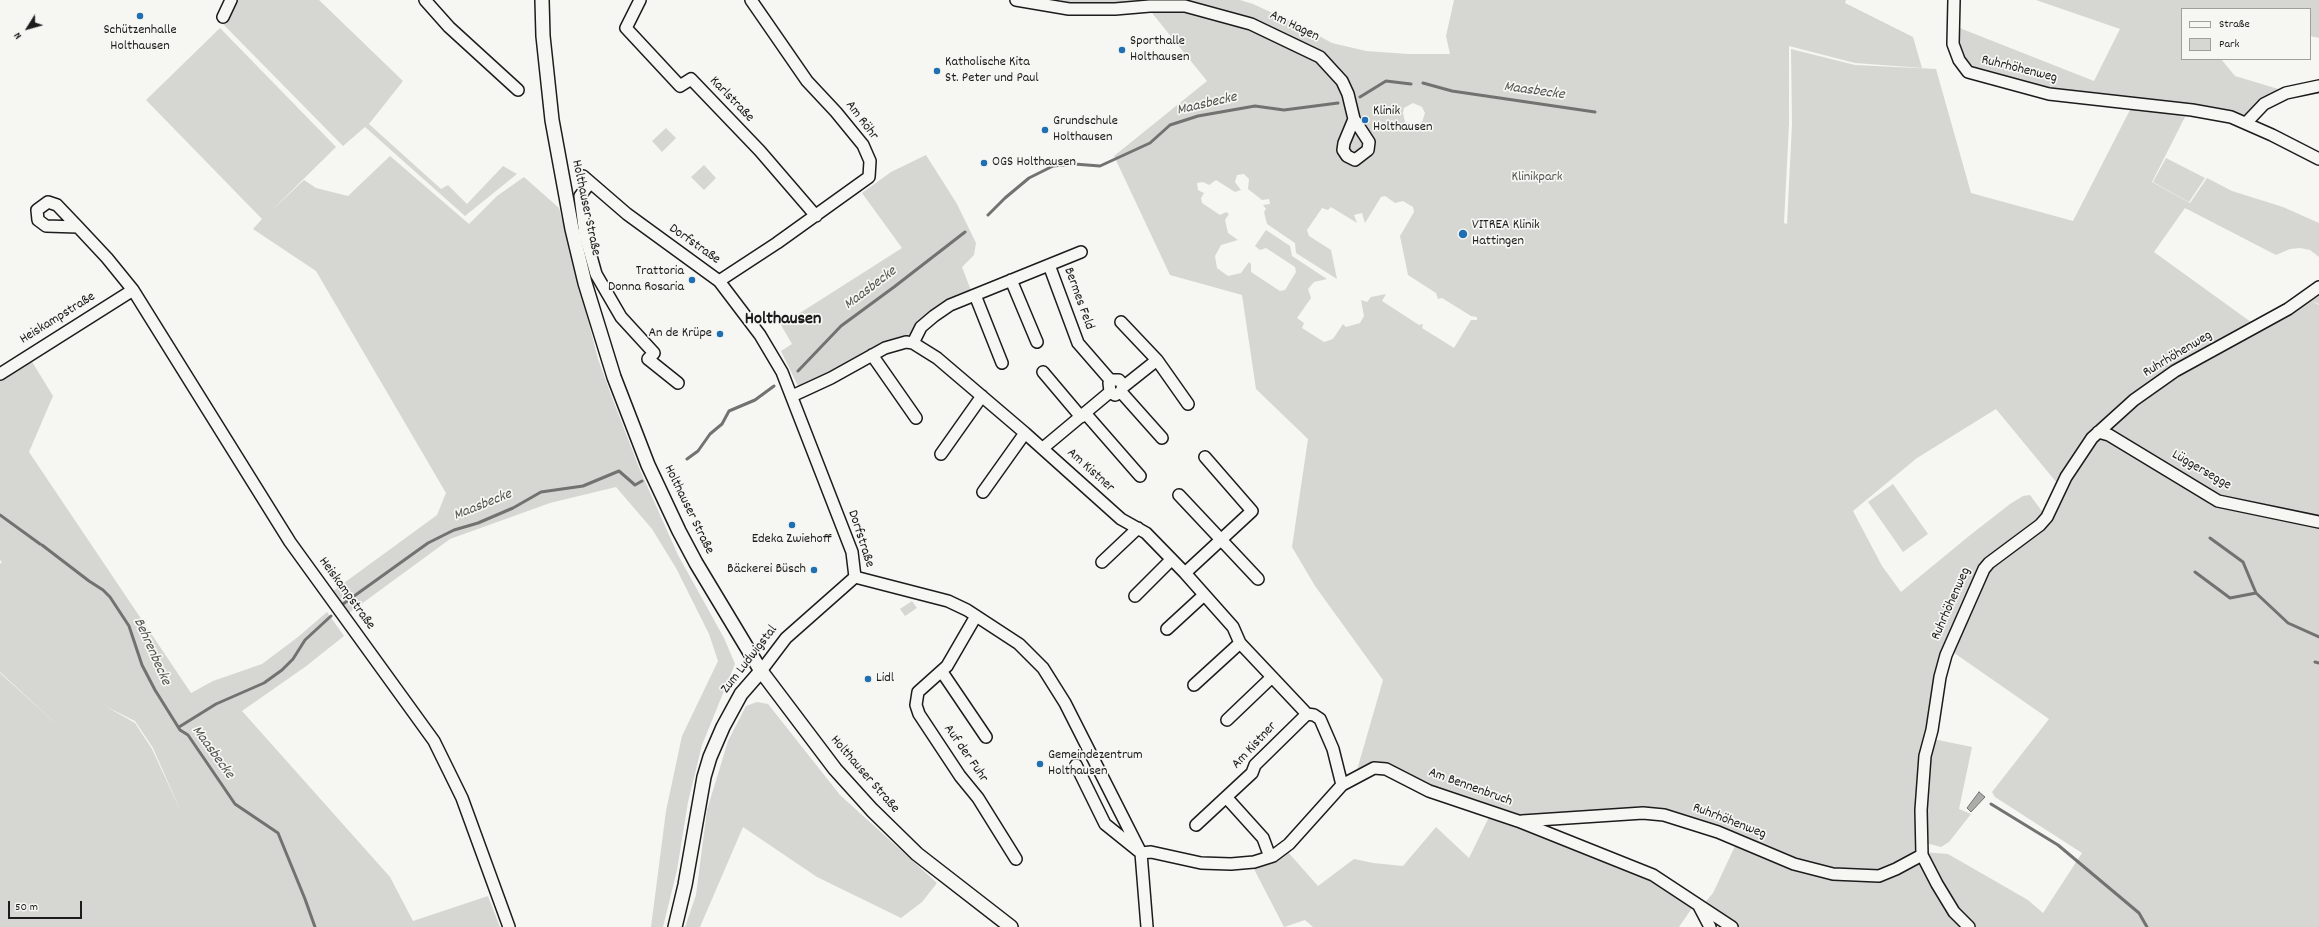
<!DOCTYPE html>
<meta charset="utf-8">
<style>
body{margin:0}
#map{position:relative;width:2319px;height:927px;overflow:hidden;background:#f6f6f2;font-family:Dekko,sans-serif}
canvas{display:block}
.legend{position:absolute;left:2181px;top:8px;width:130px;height:52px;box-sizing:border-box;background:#f6f6f2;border:1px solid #9f9f9c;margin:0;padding:5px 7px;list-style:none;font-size:12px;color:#1c1c1c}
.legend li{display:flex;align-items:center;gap:8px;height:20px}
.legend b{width:20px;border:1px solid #9f9f9c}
.north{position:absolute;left:8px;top:8px;width:40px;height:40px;-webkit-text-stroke:3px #f6f6f2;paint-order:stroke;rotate:233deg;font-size:11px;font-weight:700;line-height:16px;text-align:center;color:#1c1c1c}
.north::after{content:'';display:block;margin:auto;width:14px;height:18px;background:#1c1c1c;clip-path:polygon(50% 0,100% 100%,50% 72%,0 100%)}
.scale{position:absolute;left:8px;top:901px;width:74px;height:18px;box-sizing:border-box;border:2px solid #1c1c1c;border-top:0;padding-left:5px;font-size:12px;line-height:14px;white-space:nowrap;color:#1c1c1c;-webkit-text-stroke:3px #f6f6f2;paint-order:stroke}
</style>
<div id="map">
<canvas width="2319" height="927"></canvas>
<ul class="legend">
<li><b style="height:5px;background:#f6f6f2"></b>Straße</li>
<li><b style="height:11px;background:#d6d6d2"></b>Park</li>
</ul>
<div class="north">N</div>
<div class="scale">50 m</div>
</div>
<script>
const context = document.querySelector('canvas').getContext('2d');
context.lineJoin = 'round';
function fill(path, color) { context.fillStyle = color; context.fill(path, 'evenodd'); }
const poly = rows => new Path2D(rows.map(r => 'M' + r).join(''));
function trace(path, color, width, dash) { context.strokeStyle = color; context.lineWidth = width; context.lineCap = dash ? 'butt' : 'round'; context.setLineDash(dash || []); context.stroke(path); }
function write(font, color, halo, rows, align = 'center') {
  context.font = font + ' Dekko,sans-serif'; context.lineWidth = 3.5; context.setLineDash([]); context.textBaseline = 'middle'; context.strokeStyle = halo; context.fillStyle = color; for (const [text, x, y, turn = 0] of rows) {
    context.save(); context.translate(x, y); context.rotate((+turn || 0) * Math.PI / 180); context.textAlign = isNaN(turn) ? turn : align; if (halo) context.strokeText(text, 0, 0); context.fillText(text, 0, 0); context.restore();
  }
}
const green = poly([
 [234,0,319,0,403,81,369,124,441,189,448,185,467,204,503,166,517,174,465,216,365,127,343,146,223,24],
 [1061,0,1240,0,1253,4,1303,27,1332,43,1366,51,1408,54,1450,54,1446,36,1454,0,1846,0,1845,3,1913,37,1922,68,1855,63,1789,46,1789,124,1784,223,1787,224,1792,124,1791,49,1855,65,1936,69,1971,193,2073,221,2132,106,2188,111,2152,182,2190,203,2207,178,2232,191,2283,207,2319,223,2319,257,2310,250,2300,248,2290,249,2276,255,2185,208,2154,252,2255,325,2096,430,2057,483,1996,409,1917,458,1853,511,1882,566,1901,592,1969,536,2010,504,2023,496,2030,495,2044,514,2040,521,1987,562,1944,655,1919,841,1966,927,1734,927,1703,905,1713,893,1736,844,1642,809,1521,817,1374,765,1357,770,1383,680,1315,586,1292,547,1308,439,1256,389,1242,295,1170,275,1114,156,1207,81,1144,3,1084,9,1058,4],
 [1413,103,1422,107,1425,113,1422,122,1412,126,1405,122,1403,113,1404,108],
 [1244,174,1249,179,1248,189,1262,200,1269,199,1270,204,1263,205,1266,209,1264,212,1267,224,1295,243,1296,253,1337,279,1331,250,1309,236,1307,230,1322,208,1328,210,1331,207,1357,223,1354,215,1362,213,1365,223,1381,197,1385,196,1395,203,1403,201,1413,207,1414,212,1400,236,1408,275,1436,293,1438,299,1442,298,1471,316,1477,317,1477,320,1471,320,1454,348,1422,328,1423,324,1419,325,1382,301,1386,294,1371,297,1367,302,1361,300,1364,316,1360,323,1346,327,1343,324,1333,339,1324,342,1302,328,1304,323,1297,318,1311,298,1308,289,1314,282,1327,279,1292,256,1290,246,1266,230,1255,246,1260,250,1266,248,1295,267,1296,272,1285,290,1280,291,1251,272,1251,264,1249,262,1241,273,1228,276,1217,268,1215,256,1221,245,1238,240,1228,233,1225,220,1229,214,1226,212,1220,215,1202,203,1201,198,1204,193,1198,190,1197,183,1203,182,1209,185,1216,180,1235,192,1241,190,1235,182,1237,175],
 [2036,0,2319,0,2319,38,2310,36,2310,9,2182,9,2182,59,2221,59,2235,76,2285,91,2244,122,2098,99,1992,79,1957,69,1952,37,1952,25,2094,81,2120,29],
 [220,28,336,147,269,213,304,180,316,188,348,196,390,156,469,224,497,196,524,177,559,208,598,359,613,400,640,470,678,555,724,638,735,664,702,745,688,802,677,870,663,927,651,927,666,811,682,736,718,661,709,634,676,568,652,529,616,487,550,503,450,539,349,613,333,591,437,515,446,493,316,271,253,229,262,219,146,100],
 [666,128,676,138,662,152,652,141],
 [926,155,957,204,976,243,974,255,962,267,972,293,909,338,798,386,781,351,792,344,781,325,902,248,862,193,891,172],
 [2166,158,2205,178,2189,202,2153,182],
 [704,165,716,178,704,190,691,177],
 [2319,290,2319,304,2311,301,2319,305,2319,927,1971,927,1954,911,1923,852,1948,854,2028,900,2043,913,2082,853,1995,797,1992,792,2049,719,1950,650,1988,568,2044,524,2096,437,2176,373],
 [31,360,53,396,29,452,191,693,213,681,262,664,298,637,327,612,344,636,305,667,242,711,390,877,413,921,488,896,500,927,0,927,0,673,63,730,0,672,0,564,2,562,0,560,0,378],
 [105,706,135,721,153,748,182,814,152,749,135,723],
 [1893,484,1928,534,1903,552,1868,502],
 [912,601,917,608,905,616,900,609],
 [757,702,768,704,840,795,937,883,922,902,901,918,817,877,743,827,700,927,685,927,696,895,707,810,728,741,746,706],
 [1933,739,1972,747,1959,809,1971,814,1949,842,1941,847,1926,843,1926,780],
 [1490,815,1652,877,1694,905,1679,927,1313,927,1305,920,1284,927,1254,869,1287,851,1318,886,1354,859,1373,863,1403,866,1436,827,1469,858]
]);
const water = poly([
 [1979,792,1985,797,1971,812,1967,808,1979,792]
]);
const stream = poly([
 [1423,83,1452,91,1595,112],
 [1360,97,1386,81,1411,84],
 [988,215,1005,198,1029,178,1053,166,1074,164,1100,166,1150,143,1170,125,1198,116,1255,106,1284,110,1338,103],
 [798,371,841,326,894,287,965,232],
 [687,459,698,451,710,434,722,424,729,411,755,400,774,386],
 [0,515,40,544],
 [2210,538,2243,562,2256,593,2288,623,2319,637],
 [42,545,89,581,103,590,110,597,129,626,142,665,155,690,180,730,188,735,235,804,278,833,305,899,315,927],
 [2195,572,2230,598,2256,593],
 [343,604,428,543,454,530,478,523,513,508,541,492,583,486,619,471,635,485,642,481],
 [2315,662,2319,663],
 [179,727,216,704,264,683,282,670,293,659,305,640,331,616],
 [1991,804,2058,845,2139,913,2147,927]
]);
const minor = poly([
 [425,0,449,27,518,90],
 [640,0,626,28,680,86,691,79,760,151,816,216],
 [1016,0,1069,9,1115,9,1150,6,1185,6,1251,24,1320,57,1342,81,1348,94,1354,119,1369,142,1368,150,1355,160,1347,156,1343,150,1344,143,1354,119],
 [1954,0,1953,44,1959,60,1968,72,2049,94,2192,110,2231,117,2272,135,2319,159],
 [223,17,231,0],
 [2246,123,2264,104,2286,93,2319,86],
 [583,176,627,214,719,281,760,335,782,372,852,552,855,577],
 [590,183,580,196,585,235,596,274,621,317,654,353,648,359,678,383],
 [78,227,46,226,38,220,37,210,48,202,57,205,78,227,107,258,133,290,290,542,434,741,462,798,509,927],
 [1049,265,1078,343,1111,381],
 [1011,280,1037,342],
 [719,281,777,243,869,177,870,161,863,145,836,112,807,81,751,0],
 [975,295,1002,363],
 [1121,322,1157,360,1188,404],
 [913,343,921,327,934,316,950,305,1081,252],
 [872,355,916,418],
 [1043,372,1081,417],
 [0,374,133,290],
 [1123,387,1157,360],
 [1121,392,1162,438],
 [792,396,831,378,885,348,906,342,913,343,937,358,1025,433,1121,519,1146,533,1185,573,1233,627,1240,643,1307,714,1314,715,1320,719,1333,749,1342,785],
 [1085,413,1140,476],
 [2098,432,2109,435,2218,501,2319,522],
 [1043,448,1110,392,1115,395,1121,392,1123,385,1119,380,1113,380,1109,383,1110,392],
 [941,454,982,396],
 [983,492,1025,433],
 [1179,495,1258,579],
 [1102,562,1138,528],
 [1185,573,1252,511,1205,457],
 [855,577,948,601,967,610,1019,644,1043,668,1065,703,1141,853,1147,927],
 [1135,596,1171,560],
 [976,616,947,666,918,692,916,705,919,714,960,776,978,798,1016,859],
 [1167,629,1204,595],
 [761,671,786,638,855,577],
 [942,672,986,737],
 [1194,685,1240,643],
 [1227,720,1272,677],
 [1076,765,1105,824,1141,853,1151,852,1201,863,1231,864,1254,862,1273,856,1289,844,1342,785,1374,768,1386,769,1429,791,1518,821,1653,875,1732,927],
 [1226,797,1263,838,1270,857],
 [1522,821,1643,813,1664,815,1718,832,1794,864,1833,874,1879,876,1896,869,1922,855],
 [1196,825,1252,773,1255,765,1307,714],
 [1699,906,1710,927],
 [1969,927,1954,912,1937,884,1922,855,1921,810,1925,756,1932,730,1940,677,1946,655,1984,569,1989,563,2040,525,2047,517,2066,477,2092,438,2134,400,2175,371,2288,309,2319,287]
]);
const tertiary = poly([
 [542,0,543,36,552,120,572,229,585,283,614,377,648,465,679,531,696,563,761,671,835,769,872,810,917,854,1011,927],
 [675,927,685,885,704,777,710,757,723,727,741,694,761,671]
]);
const markers = [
 [140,16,4,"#1f6fb2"],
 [1122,50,4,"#1f6fb2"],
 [937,71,4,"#1f6fb2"],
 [1365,120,4,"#1f6fb2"],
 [1045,130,4,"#1f6fb2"],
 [984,163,4,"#1f6fb2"],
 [1463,234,5,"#1f6fb2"],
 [692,280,4,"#1f6fb2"],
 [720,334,4,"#1f6fb2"],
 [792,525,4,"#1f6fb2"],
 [814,570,4,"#1f6fb2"],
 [868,679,4,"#1f6fb2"],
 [1040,764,4,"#1f6fb2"]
];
const streetNames = [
 ["Am Hagen",1294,27,26],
 ["Ruhrhöhenweg",2019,70,14],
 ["Karlstraße",731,100,46],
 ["Am Röhr",861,121,53],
 ["Holthauser Straße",585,208,78],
 ["Dorfstraße",694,245,35],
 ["Bermes Feld",1078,299,70],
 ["Heiskampstraße",58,319,-32],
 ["Ruhrhöhenweg",2178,355,-31],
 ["Am Kistner",1090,471,42],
 ["Lüggersegge",2201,471,30],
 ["Holthauser Straße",688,510,64],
 ["Dorfstraße",860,539,72],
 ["Heiskampstraße",346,594,54],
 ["Ruhrhöhenweg",1952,604,-66],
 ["Zum Ludwigstal",750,660,-52],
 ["Am Kistner",1255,746,-47],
 ["Auf der Fuhr",965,754,55],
 ["Holthauser Straße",864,775,49],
 ["Am Bennenbruch",1470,788,20],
 ["Ruhrhöhenweg",1729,822,21]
];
const poiNames = [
 ["Schützenhalle",140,31,"center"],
 ["Holthausen",140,47,"center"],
 ["Sporthalle",1130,42],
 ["Holthausen",1130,58],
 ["Katholische Kita",945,63],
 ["St. Peter und Paul",945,79],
 ["Klinik",1373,112],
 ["Holthausen",1373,128],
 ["Grundschule",1053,122],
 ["Holthausen",1053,138],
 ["OGS Holthausen",992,163],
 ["VITREA Klinik",1472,226],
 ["Hattingen",1472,242],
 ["Trattoria",684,272,"right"],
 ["Donna Rosaria",684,288,"right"],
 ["An de Krüpe",712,334,"right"],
 ["Edeka Zwiehoff",792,540,"center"],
 ["Bäckerei Büsch",806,570,"right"],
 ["Lidl",876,679],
 ["Gemeindezentrum",1048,756],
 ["Holthausen",1048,772]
];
const parkNames = [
 ["Klinikpark",1537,178]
];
const waterNames = [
 ["Maasbecke",1534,92,8],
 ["Maasbecke",1207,105,-13],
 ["Maasbecke",871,289,-37],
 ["Maasbecke",483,506,-22],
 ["Behrenbecke",151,652,66],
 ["Maasbecke",212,753,54]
];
const districtNames = [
 ["Holthausen",783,321]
];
fill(green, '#d6d6d2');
fill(water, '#acaca9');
trace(water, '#727271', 1);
trace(stream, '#727271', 3);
trace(minor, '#1c1c1c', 14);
trace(tertiary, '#1c1c1c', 16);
trace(minor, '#f6f6f2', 11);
trace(tertiary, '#f6f6f2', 13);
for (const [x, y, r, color] of markers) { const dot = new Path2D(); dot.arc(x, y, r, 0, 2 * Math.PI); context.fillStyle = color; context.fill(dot); trace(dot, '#f6f6f2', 1.5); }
write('14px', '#1c1c1c', '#f6f6f2', streetNames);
write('14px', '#1c1c1c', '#f6f6f2', poiNames, 'left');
write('14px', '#545453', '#f6f6f2', parkNames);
write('italic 15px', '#565654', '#f6f6f2', waterNames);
write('bold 18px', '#1c1c1c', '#f6f6f2', districtNames);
</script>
